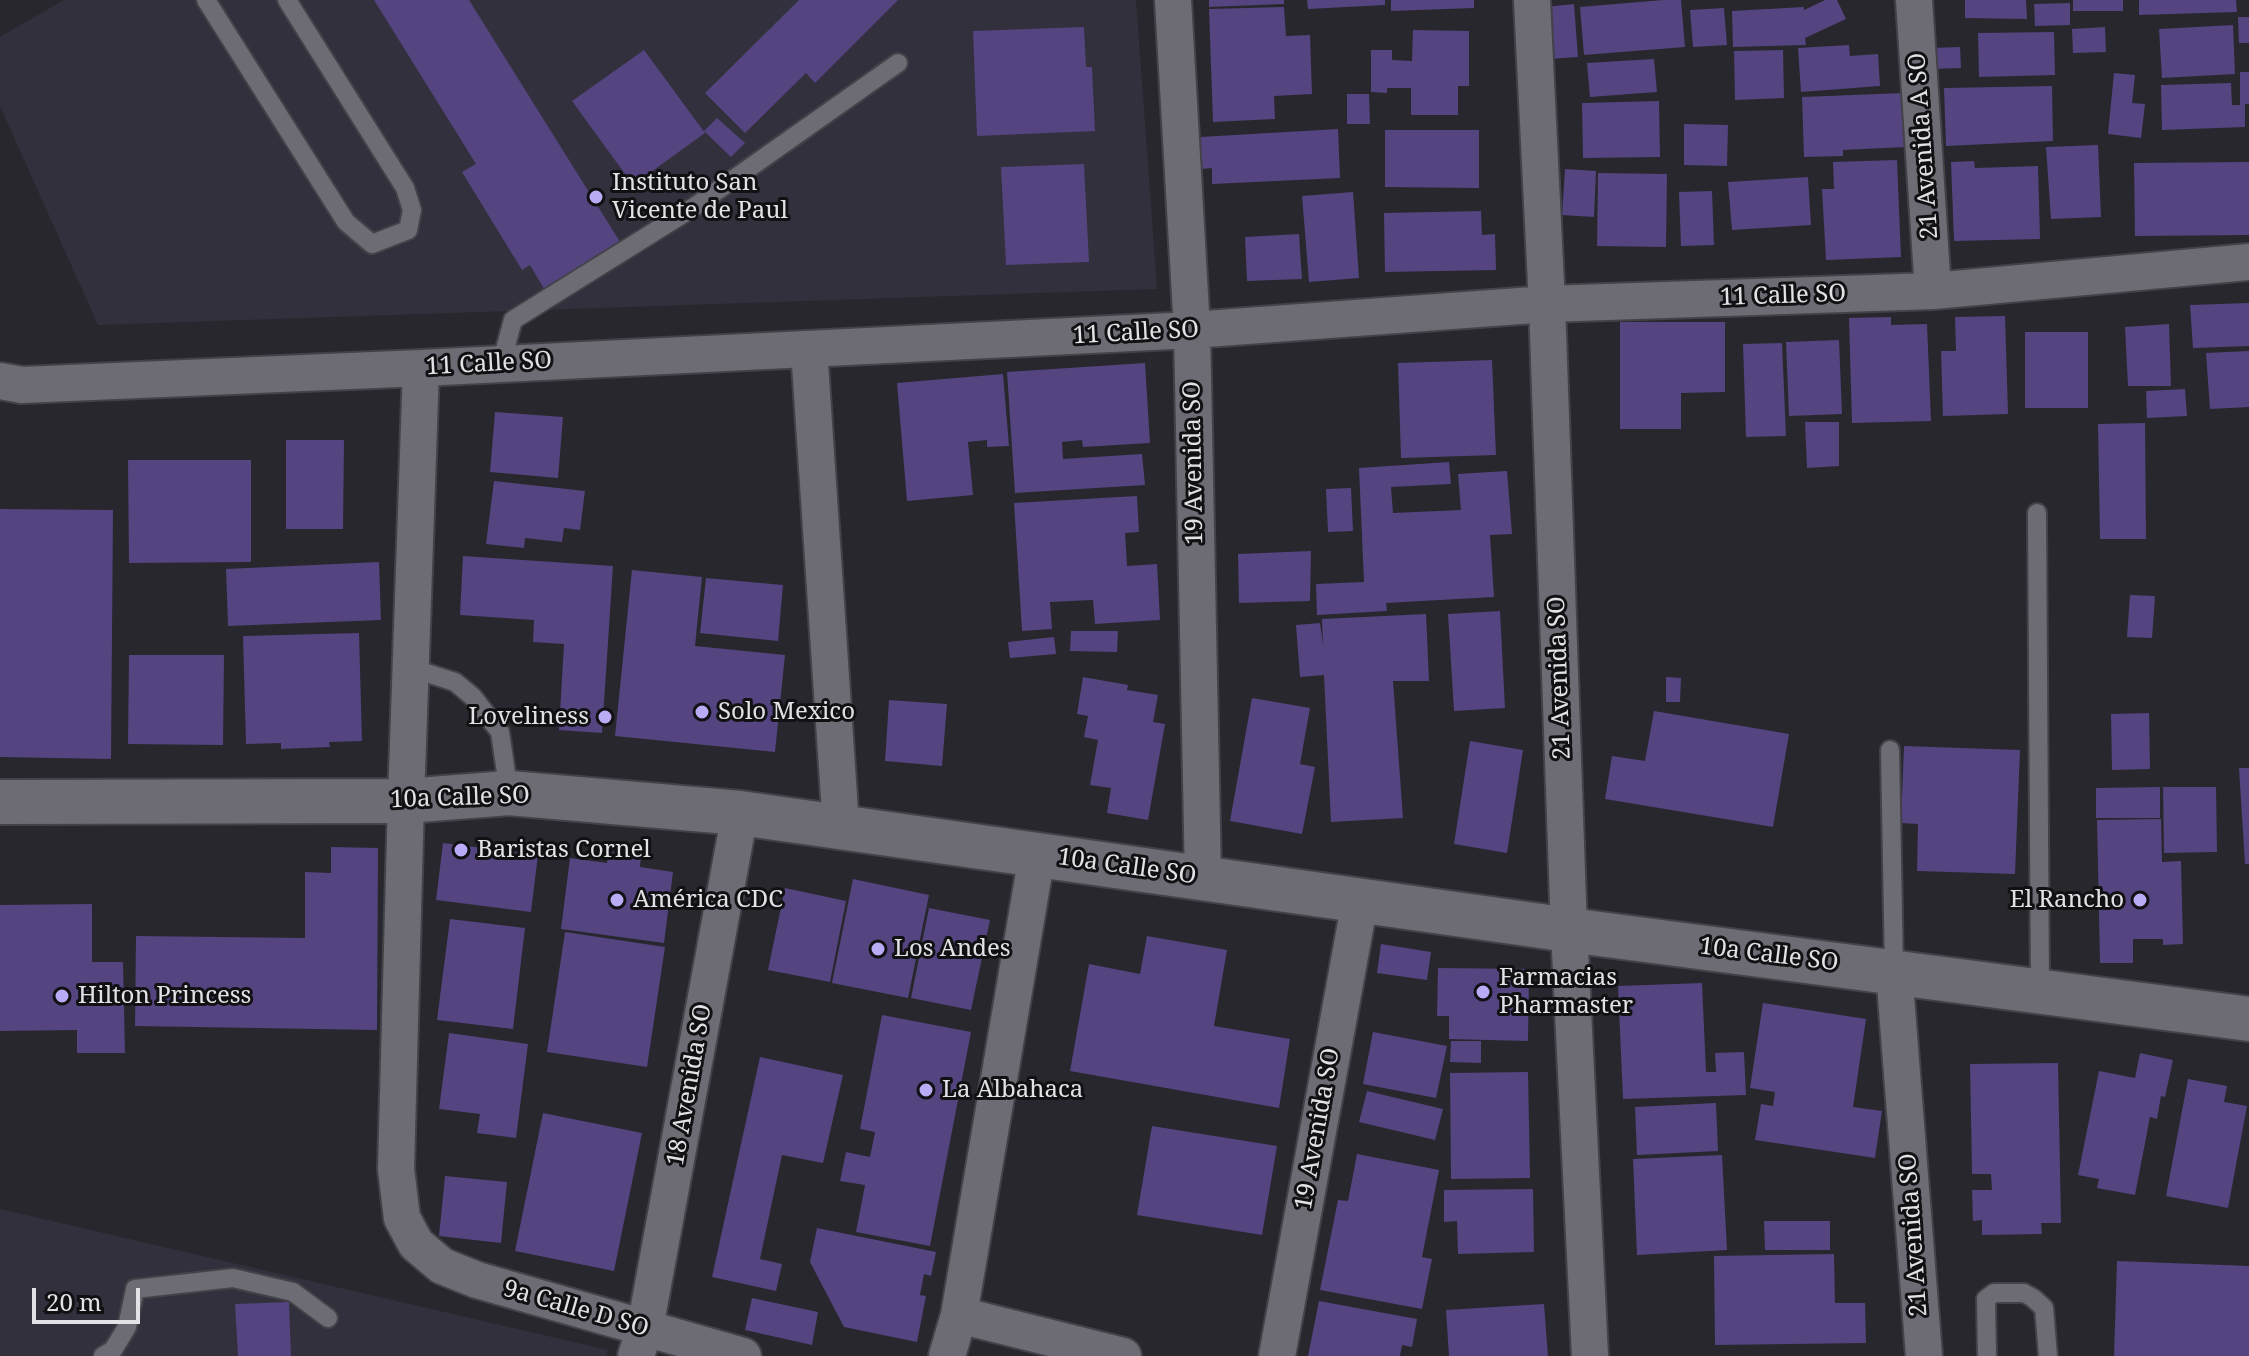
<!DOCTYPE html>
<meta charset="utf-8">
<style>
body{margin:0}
#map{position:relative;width:2249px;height:1356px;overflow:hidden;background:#28272e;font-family:"Noto Serif",serif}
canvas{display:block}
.scale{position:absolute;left:32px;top:1288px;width:108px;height:36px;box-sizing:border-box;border:4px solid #e2e1e6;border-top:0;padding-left:10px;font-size:24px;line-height:28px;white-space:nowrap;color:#e2e1e6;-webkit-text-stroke:6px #111013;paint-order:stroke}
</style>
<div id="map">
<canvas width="2249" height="1356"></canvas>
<div class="scale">20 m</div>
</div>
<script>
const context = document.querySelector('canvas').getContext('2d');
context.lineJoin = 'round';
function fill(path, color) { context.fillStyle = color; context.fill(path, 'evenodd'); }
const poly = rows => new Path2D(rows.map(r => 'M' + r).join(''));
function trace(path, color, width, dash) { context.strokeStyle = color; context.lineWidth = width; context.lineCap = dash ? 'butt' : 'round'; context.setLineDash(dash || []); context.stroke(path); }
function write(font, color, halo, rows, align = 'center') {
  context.font = font + ' "Noto Serif",serif'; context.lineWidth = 6; context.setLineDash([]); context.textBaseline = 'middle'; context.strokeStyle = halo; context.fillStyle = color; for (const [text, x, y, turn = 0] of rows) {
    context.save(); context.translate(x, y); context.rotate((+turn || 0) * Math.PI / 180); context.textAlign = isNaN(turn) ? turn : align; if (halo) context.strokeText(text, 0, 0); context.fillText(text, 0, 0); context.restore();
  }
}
const built = poly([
 [64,0,1136,0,1157,289,98,325,0,106,0,37],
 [0,1209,608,1350,606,1356,0,1356]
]);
const building = poly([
 [374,0,469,0,622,245,546,292,530,265,522,270,462,172,476,164],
 [799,0,898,0,815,83,806,73,745,133,705,93],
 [1209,0,1284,0,1284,4,1209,7],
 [1307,0,1385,0,1385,5,1308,9],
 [1391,0,1474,0,1474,8,1391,11],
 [1663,0,1681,0,1685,47,1584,55,1580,7],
 [1825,0,1837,0,1846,19,1805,38,1806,45,1733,47,1732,11,1804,7,1804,10],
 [1965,0,2026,0,2027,19,1965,18],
 [2073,0,2123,0,2123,11,2073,11],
 [2139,0,2236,0,2237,12,2139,15],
 [2070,3,2070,25,2035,26,2034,4],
 [1574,4,1578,57,1549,59,1545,7],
 [1284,7,1286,36,1310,35,1312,94,1274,96,1275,119,1213,122,1209,9],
 [1724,8,1727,45,1693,47,1690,10],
 [2238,17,2249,17,2249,43,2239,43],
 [2233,25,2235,74,2162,78,2159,29],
 [1084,27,1086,67,1092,67,1095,131,977,136,973,31],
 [2105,27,2106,52,2073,53,2072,29],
 [1413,30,1469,31,1469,86,1458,86,1458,115,1411,115,1411,88,1387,88,1387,93,1371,92,1371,50,1392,50,1392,60,1412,61],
 [2054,32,2055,75,1979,77,1978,33],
 [1849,45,1850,56,1878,54,1880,86,1801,92,1798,48],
 [1960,47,1961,68,1932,69,1931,48],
 [644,50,705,133,633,185,572,101],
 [1783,50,1784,98,1735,100,1734,51],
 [1654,59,1657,92,1590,97,1587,63],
 [2240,72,2249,72,2249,104,2245,104,2245,127,2162,130,2161,85,2231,83,2232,105,2240,105],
 [2114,73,2135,75,2132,103,2145,104,2141,138,2108,134],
 [2052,86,2053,141,1946,146,1944,88],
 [1903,93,1905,147,1843,150,1843,156,1804,157,1802,97],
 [1347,94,1369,94,1370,124,1347,124],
 [1659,101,1660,157,1583,158,1582,103],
 [717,118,745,143,731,157,704,131],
 [1684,124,1728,125,1727,166,1684,165],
 [1338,129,1340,178,1212,184,1212,168,1202,169,1200,137],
 [1385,130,1479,130,1479,188,1385,187],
 [2098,145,2101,217,2051,219,2046,147],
 [1897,160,1901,257,1826,260,1822,189,1834,189,1833,162],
 [1974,161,1975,168,2038,166,2040,239,1954,241,1951,162],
 [2249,162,2249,235,2135,236,2134,163],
 [1084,164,1089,262,1006,265,1001,167],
 [1565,169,1596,171,1594,217,1562,215],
 [1598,173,1667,174,1666,247,1597,246],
 [1808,177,1811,225,1732,230,1728,182],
 [1712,191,1714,245,1681,246,1679,192],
 [1353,192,1359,278,1309,282,1302,196],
 [1481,211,1482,235,1495,234,1496,270,1385,272,1384,213],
 [1299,234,1302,279,1247,281,1245,237],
 [2249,303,2249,346,2193,348,2190,305],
 [2005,316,2008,414,1943,416,1941,351,1956,351,1955,317],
 [1891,317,1891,325,1927,324,1931,421,1852,423,1849,318],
 [1620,322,1725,322,1725,392,1681,393,1681,429,1620,429],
 [2169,324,2171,386,2128,386,2125,327],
 [2025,332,2088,332,2088,408,2025,408],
 [1839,340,1842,414,1789,416,1786,342],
 [1782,343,1786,436,1746,437,1743,344],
 [2249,351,2249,407,2210,409,2206,353],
 [1492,360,1496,455,1401,458,1398,363],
 [1145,363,1150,443,1083,447,1082,440,1062,442,1063,459,1142,454,1145,485,1015,493,1007,372],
 [1003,374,1009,446,987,447,987,440,968,442,973,495,907,501,897,383],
 [2185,389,2187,416,2147,418,2146,391],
 [495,412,563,417,558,478,490,472],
 [1805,422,1839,422,1839,466,1807,468],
 [2145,423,2146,539,2100,539,2098,424],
 [286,440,344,440,343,529,286,529],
 [128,460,251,460,251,562,129,563],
 [1449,462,1451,484,1391,487,1393,513,1461,510,1458,474,1507,471,1512,534,1490,535,1494,597,1386,603,1387,611,1317,615,1316,584,1364,582,1359,468],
 [494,481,585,491,580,530,564,528,562,542,525,538,524,548,486,544],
 [1351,488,1353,531,1328,532,1326,489],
 [1137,496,1139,532,1125,533,1127,566,1157,564,1160,620,1095,624,1093,600,1050,602,1052,629,1022,631,1014,503],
 [0,509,113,510,111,759,0,757],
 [1311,551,1310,601,1239,603,1238,554],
 [463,556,613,566,602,733,559,730,564,644,533,642,534,620,460,615],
 [379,562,381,620,228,626,226,569],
 [632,570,702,577,695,646,785,655,775,752,615,736],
 [706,578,783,585,778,641,700,633],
 [2130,595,2155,596,2152,638,2127,637],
 [1500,611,1505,708,1454,711,1448,614],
 [1426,614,1429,681,1393,681,1403,818,1331,822,1324,675,1300,677,1296,625,1320,623,1323,645,1322,619],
 [1071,631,1118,631,1117,652,1070,651],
 [359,633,362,741,329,742,330,747,281,749,281,743,246,744,243,636],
 [1054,637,1056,654,1010,658,1008,642],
 [129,655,224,655,223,745,128,744],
 [1083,677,1128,685,1127,690,1158,695,1153,722,1165,724,1148,820,1107,813,1111,788,1090,785,1098,740,1084,737,1088,716,1077,714],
 [1666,677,1681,678,1680,702,1666,702],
 [1252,698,1310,708,1300,764,1315,767,1302,834,1230,821],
 [889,700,947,704,942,766,885,761],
 [1654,711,1789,734,1773,827,1605,799,1612,756,1645,761],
 [2149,713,2150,769,2112,770,2111,714],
 [1470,741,1523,750,1507,853,1454,844],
 [1904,746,2020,750,2015,874,1917,871,1918,824,1901,823],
 [2239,768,2249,768,2249,864,2245,864],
 [2160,787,2160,818,2096,818,2096,788],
 [2163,787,2216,787,2217,852,2164,853],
 [2161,819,2162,862,2181,861,2183,944,2163,945,2163,939,2133,939,2133,963,2100,963,2097,820],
 [443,843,538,855,531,912,436,900],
 [331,847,378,848,377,1030,135,1026,136,936,305,938,305,872,331,873],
 [609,852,641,856,640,867,673,872,664,943,561,929,570,858,607,863],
 [853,879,929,895,908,998,832,983],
 [785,888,846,901,830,982,768,970],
 [92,904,92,962,123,962,125,1053,77,1053,77,1030,0,1031,0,905],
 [929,908,990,920,971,1010,911,998],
 [450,919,525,928,513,1029,437,1020],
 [565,932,665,947,647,1067,547,1052],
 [1147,936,1227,950,1214,1026,1290,1039,1279,1108,1070,1071,1089,964,1140,974],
 [1381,944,1431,952,1427,980,1377,973],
 [1438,968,1529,969,1528,1041,1449,1039,1449,1016,1437,1016],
 [1702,983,1706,1072,1716,1072,1715,1053,1744,1052,1746,1095,1623,1099,1618,986],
 [1763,1003,1866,1019,1853,1107,1882,1111,1875,1158,1755,1140,1761,1104,1773,1106,1775,1092,1750,1088],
 [882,1015,971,1032,930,1246,856,1232,865,1185,840,1181,846,1152,870,1157,875,1132,860,1129],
 [1373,1032,1447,1046,1436,1098,1363,1084],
 [449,1033,528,1044,516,1138,477,1133,480,1114,439,1109],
 [1451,1041,1481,1041,1481,1063,1450,1062],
 [2140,1053,2173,1060,2165,1097,2161,1096,2157,1119,2150,1117,2135,1195,2097,1188,2099,1179,2078,1175,2099,1071,2135,1078],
 [760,1057,843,1075,823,1163,782,1155,760,1259,782,1264,776,1291,712,1277],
 [2058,1063,2061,1223,2041,1223,2042,1234,1982,1235,1982,1220,1973,1221,1972,1190,1992,1190,1991,1174,1972,1174,1970,1064],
 [1528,1072,1530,1178,1451,1179,1450,1073],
 [2188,1079,2227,1086,2224,1102,2247,1106,2228,1208,2166,1196],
 [1367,1091,1443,1109,1435,1140,1359,1122],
 [1716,1103,1718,1151,1637,1155,1635,1107],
 [543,1113,642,1133,614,1271,515,1251],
 [1152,1126,1277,1146,1262,1235,1137,1215],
 [1357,1154,1439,1170,1422,1257,1432,1259,1422,1309,1320,1290,1338,1200,1348,1201],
 [1722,1155,1727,1250,1637,1255,1633,1159],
 [445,1176,507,1182,501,1243,439,1236],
 [1533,1189,1534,1252,1458,1254,1457,1221,1444,1222,1444,1190],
 [1764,1221,1830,1221,1830,1250,1765,1250],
 [817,1228,936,1252,931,1276,924,1274,920,1295,926,1296,917,1342,844,1327,810,1262],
 [1834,1254,1835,1303,1865,1303,1866,1343,1715,1345,1714,1256],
 [2117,1261,2249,1266,2249,1356,2114,1356],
 [752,1298,818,1312,812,1345,745,1330],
 [1319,1301,1417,1319,1412,1347,1402,1345,1400,1356,1308,1356],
 [289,1302,291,1356,238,1356,235,1304],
 [1544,1304,1548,1356,1449,1356,1446,1310]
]);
const lane = poly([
 [206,0,346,222,372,244,408,230,412,210,405,188,287,0],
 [501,364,513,320,694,207,898,63],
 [2037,513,2040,991],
 [411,668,455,682,473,697,500,732,509,793],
 [1890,750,1894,971],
 [103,1356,113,1350,127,1327,135,1289,233,1278,293,1292,328,1318],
 [1987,1356,1986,1299,1994,1293,2024,1293,2033,1298,2044,1308,2048,1356]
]);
const street = poly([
 [1173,0,1192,330,1203,878],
 [1532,0,1547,304,1569,930,1590,1356],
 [1914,0,1933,291],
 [809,349,841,827],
 [421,368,406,801,396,1169,402,1218,416,1244,442,1266,477,1280,743,1356],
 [0,381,22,385,421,368,1192,330,1547,304,1933,291,2249,262],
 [1894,971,1924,1356],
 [959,1315,1123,1356],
 [636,1356,645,1328,740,813],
 [947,1356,959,1315,1037,855],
 [1277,1356,1360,901]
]);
const secondary = poly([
 [0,802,406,801,509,793,740,813,1569,930,2249,1019]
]);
const markers = [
 [596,197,8,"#bbaaf6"],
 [702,712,8,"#bbaaf6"],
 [605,717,8,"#bbaaf6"],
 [461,850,8,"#bbaaf6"],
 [617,900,8,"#bbaaf6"],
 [2140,900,8,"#bbaaf6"],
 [878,949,8,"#bbaaf6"],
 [1483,992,8,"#bbaaf6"],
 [62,996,8,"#bbaaf6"],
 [926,1090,8,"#bbaaf6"]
];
const streetNames = [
 ["21 Avenida A SO",1924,146,-94],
 ["11 Calle SO",1783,296,-2],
 ["11 Calle SO",1136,333,-3],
 ["11 Calle SO",489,364,-3],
 ["19 Avenida SO",1194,463,-91],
 ["21 Avenida SO",1560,678,-92],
 ["10a Calle SO",460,798,-2],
 ["10a Calle SO",1127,867,8],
 ["10a Calle SO",1769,955,7],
 ["18 Avenida SO",690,1085,-80],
 ["19 Avenida SO",1318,1129,-80],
 ["21 Avenida SO",1914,1235,-94],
 ["9a Calle D SO",576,1309,16]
];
const poiNames = [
 ["Instituto San",612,183],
 ["Vicente de Paul",612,211],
 ["Solo Mexico",718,712],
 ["Loveliness",589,717,"right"],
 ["Baristas Cornel",477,850],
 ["América CDC",633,900],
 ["El Rancho",2124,900,"right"],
 ["Los Andes",894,949],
 ["Farmacias",1499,978],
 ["Pharmaster",1499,1006],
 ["Hilton Princess",78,996],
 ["La Albahaca",942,1090]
];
fill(built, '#32303c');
fill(building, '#54447f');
trace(lane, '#434248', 22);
trace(street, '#434248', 40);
trace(secondary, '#434248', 48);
trace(lane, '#6d6c75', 18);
trace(street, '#6d6c75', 36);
trace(secondary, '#6d6c75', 44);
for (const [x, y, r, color] of markers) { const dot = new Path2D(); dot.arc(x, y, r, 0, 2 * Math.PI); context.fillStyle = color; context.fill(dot); trace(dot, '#111013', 3); }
write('24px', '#e2e1e6', '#111013', streetNames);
write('24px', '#e2e1e6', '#111013', poiNames, 'left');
</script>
